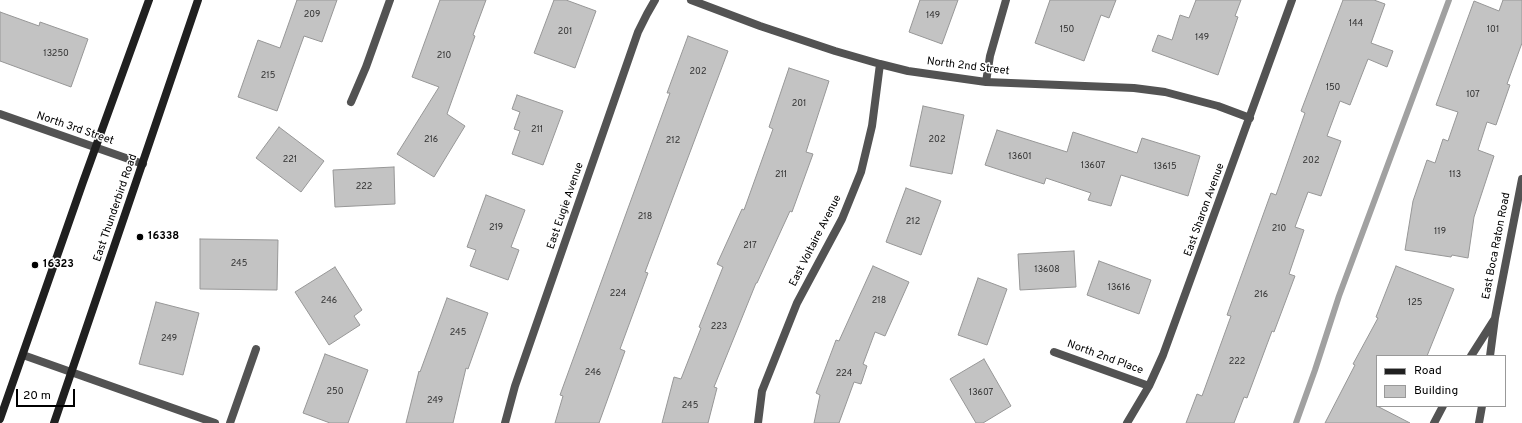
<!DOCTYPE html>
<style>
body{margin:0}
#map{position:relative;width:1522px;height:423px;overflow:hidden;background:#fff;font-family:Overpass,sans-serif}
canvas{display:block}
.legend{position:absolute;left:1376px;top:355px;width:130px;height:52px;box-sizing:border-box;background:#fff;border:1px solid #999;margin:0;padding:5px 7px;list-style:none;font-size:12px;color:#000}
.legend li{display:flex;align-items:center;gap:8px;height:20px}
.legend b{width:20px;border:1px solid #999}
.scale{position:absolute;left:16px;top:389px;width:59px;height:18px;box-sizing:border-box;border:2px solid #000;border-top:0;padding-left:5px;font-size:12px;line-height:14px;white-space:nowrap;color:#000;-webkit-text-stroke:3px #fff;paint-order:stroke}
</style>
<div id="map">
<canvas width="1522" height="423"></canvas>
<ul class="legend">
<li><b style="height:5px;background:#202020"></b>Road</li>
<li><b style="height:11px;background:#c3c3c3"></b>Building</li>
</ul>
<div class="scale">20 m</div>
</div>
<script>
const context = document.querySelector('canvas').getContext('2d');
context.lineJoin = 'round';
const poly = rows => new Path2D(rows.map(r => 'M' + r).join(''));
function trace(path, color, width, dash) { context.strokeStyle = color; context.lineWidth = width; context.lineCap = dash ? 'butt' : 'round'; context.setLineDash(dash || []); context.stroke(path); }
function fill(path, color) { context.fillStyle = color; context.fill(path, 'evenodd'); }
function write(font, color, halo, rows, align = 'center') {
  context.font = font + ' Overpass,sans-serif'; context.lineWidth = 3; context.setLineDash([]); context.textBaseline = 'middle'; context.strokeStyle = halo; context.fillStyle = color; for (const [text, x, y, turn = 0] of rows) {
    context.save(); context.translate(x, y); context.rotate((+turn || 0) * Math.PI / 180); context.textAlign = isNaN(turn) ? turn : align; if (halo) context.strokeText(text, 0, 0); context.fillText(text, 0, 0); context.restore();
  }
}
const stream = poly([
 [1296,423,1315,370,1339,296,1449,0]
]);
const building = poly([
 [297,0,337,0,322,42,304,36,277,111,238,97,258,40,280,48,297,0],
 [440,0,486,0,473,35,475,36,447,114,465,126,434,177,397,154,439,87,412,77,440,0],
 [554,0,566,0,596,11,575,68,534,53,554,0],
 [920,0,958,0,942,44,909,32,920,0],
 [1050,0,1116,0,1109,18,1101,15,1084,61,1035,43,1050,0],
 [1196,0,1241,0,1235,16,1238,17,1218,75,1152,51,1158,35,1172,40,1180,15,1189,18,1196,0],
 [1343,0,1374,0,1385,4,1371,43,1393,51,1387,67,1368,59,1350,105,1340,101,1327,136,1341,141,1321,196,1308,192,1295,227,1304,230,1289,274,1295,276,1274,332,1272,331,1247,398,1244,397,1234,423,1186,423,1197,394,1202,396,1231,316,1227,315,1271,193,1276,195,1305,113,1301,111,1343,0],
 [1503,0,1522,0,1522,43,1507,84,1510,85,1496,125,1487,122,1478,150,1494,156,1474,217,1468,258,1452,255,1451,257,1405,250,1413,201,1427,160,1435,163,1443,139,1448,141,1458,112,1436,105,1474,1,1499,11,1503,0],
 [0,12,39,26,40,22,88,39,71,87,0,61,0,12],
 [688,36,728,51,645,272,648,273,620,349,625,351,599,423,555,423,563,396,560,395,670,93,667,93,688,36],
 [789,68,829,81,806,152,813,154,792,212,790,211,757,283,756,283,714,387,717,388,708,423,662,423,674,377,681,379,701,328,699,327,723,267,717,264,742,209,744,210,773,129,769,127,789,68],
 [517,95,563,111,543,165,512,154,520,131,514,129,520,112,512,109,517,95],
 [923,106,964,115,952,174,910,166,923,106],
 [279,127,324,161,301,192,256,158,279,127],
 [997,130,1067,152,1073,132,1137,153,1142,138,1200,156,1188,196,1121,175,1111,206,1088,200,1091,193,1046,178,1044,184,985,165,997,130],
 [394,167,395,204,335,207,333,170,394,167],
 [906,188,941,201,921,255,886,242,906,188],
 [486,195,525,210,511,247,519,250,508,280,470,266,476,250,467,247,486,195],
 [200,239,278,240,277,290,200,289,200,239],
 [1074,251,1076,287,1020,290,1018,254,1074,251],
 [1099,261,1151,280,1139,314,1087,295,1099,261],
 [873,266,909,282,885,336,875,332,863,364,867,366,861,384,854,382,839,423,814,423,820,395,816,393,836,340,839,341,873,266],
 [1396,266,1454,289,1427,356,1377,356,1377,406,1410,423,1325,423,1355,365,1353,364,1378,318,1376,317,1396,266],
 [335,267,362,310,354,316,360,325,329,345,295,292,335,267],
 [978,278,1007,289,987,345,958,335,978,278],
 [447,298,488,313,468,369,466,368,453,423,406,423,419,371,420,372,447,298],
 [156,302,199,313,183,375,139,364,156,302],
 [325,354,368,370,348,423,330,423,303,413,325,354],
 [984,359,1011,406,983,423,976,423,950,379,984,359]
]);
const minor = poly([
 [691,0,760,26,835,51,880,64,908,71,986,82,1134,88,1165,92,1218,106,1250,118],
 [986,82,990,56,1006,0],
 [351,102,366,67,390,0],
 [0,114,143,164],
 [1054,352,1149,386],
 [23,355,215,423],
 [1471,356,1494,320],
 [1490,356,1495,318,1522,179],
 [230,423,256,349],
 [505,423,515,386,638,32,647,14,655,0],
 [758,423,762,391,797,303,842,219,861,172,872,126,880,64],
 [1127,423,1149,386,1163,355,1292,0],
 [1434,423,1443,406],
 [1479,423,1482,406]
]);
const secondary = poly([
 [0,419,83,182,149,0],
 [54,423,198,0]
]);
const markers = [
 [140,237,4,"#000"],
 [35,265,4,"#000"]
];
const numberNames = [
 ["209",312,15],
 ["149",933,16],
 ["144",1356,24],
 ["150",1067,30],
 ["101",1493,30],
 ["201",565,32],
 ["149",1202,38],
 ["13250",56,54],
 ["210",444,56],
 ["202",698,72],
 ["215",268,76],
 ["150",1333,88],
 ["107",1473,95],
 ["201",799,104],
 ["211",537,130],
 ["216",431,140],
 ["202",937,140],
 ["212",673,141],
 ["13601",1020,157],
 ["221",290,160],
 ["202",1311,161],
 ["13607",1093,166],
 ["13615",1165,167],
 ["211",781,175],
 ["113",1455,175],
 ["222",364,187],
 ["218",645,217],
 ["212",913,222],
 ["219",496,228],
 ["210",1279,229],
 ["119",1440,232],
 ["217",750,246],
 ["245",239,264],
 ["13608",1047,270],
 ["13616",1119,288],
 ["224",618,294],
 ["216",1261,295],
 ["246",329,301],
 ["218",879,301],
 ["125",1415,303],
 ["223",719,327],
 ["245",458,333],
 ["249",169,339],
 ["222",1237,362],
 ["246",593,373],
 ["224",844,374],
 ["250",335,392],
 ["13607",981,393],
 ["249",435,401],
 ["245",690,406]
];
const streetNames = [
 ["North 2nd Street",968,67,7],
 ["North 3rd Street",75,129,19],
 ["East Eugie Avenue",566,206,-71],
 ["East Thunderbird Road",116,208,-71],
 ["East Sharon Avenue",1205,210,-70],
 ["East Voltaire Avenue",816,241,-63],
 ["East Boca Raton Road",1497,246,-79],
 ["North 2nd Place",1105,358,20]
];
const poiNames = [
 ["16338",148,237],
 ["16323",43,265]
];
trace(stream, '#a1a1a1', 6);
fill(building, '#c3c3c3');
trace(building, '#979797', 1);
trace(minor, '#535353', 8);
trace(secondary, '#202020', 8);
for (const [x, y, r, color] of markers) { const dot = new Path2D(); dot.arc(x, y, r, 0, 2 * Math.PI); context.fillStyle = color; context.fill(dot); trace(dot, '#fff', 1.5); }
write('9px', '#313131', null, numberNames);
write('11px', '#000', '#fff', streetNames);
write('bold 11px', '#000', '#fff', poiNames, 'left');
</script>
